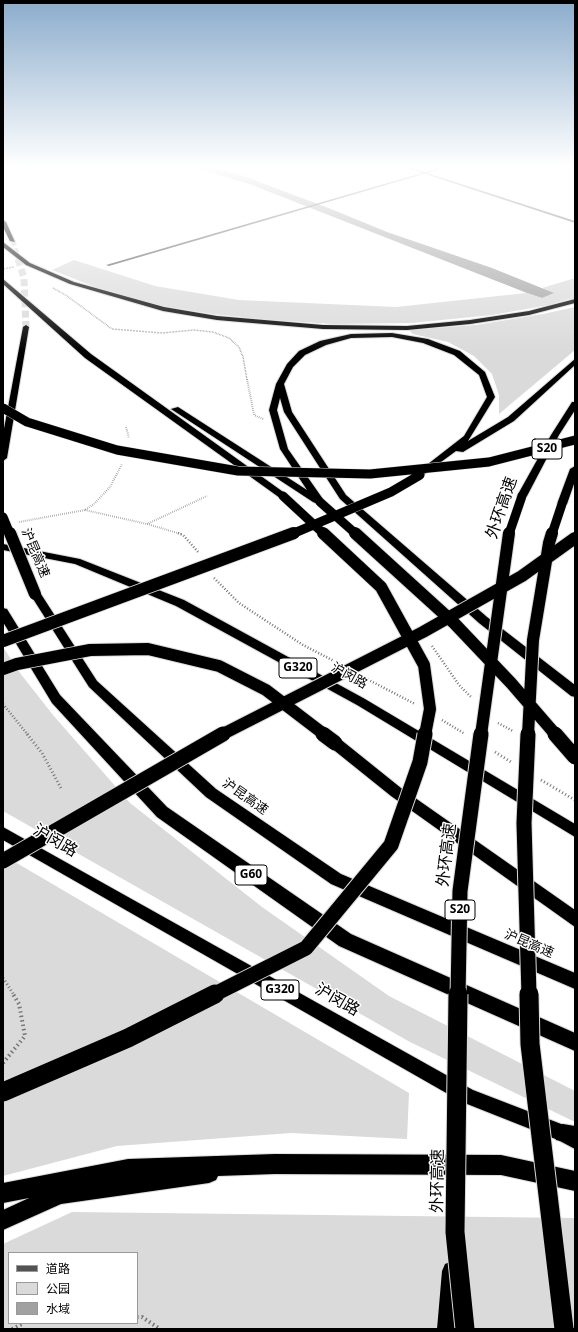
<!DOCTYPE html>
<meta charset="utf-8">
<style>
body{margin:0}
#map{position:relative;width:578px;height:1332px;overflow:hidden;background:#fff;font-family:"Noto Sans","Noto Sans SC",sans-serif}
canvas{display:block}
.frame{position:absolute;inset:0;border:4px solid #000;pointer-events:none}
.legend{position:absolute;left:8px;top:1252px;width:130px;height:72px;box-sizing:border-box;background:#fff;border:1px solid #999;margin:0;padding:5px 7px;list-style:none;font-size:12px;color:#000}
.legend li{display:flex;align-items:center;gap:8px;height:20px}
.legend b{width:20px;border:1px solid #999}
</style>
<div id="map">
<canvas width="578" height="1332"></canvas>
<div class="frame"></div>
<ul class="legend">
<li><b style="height:5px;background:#535353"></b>道路</li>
<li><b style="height:11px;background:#dadada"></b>公园</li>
<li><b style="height:11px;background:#a1a1a1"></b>水域</li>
</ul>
</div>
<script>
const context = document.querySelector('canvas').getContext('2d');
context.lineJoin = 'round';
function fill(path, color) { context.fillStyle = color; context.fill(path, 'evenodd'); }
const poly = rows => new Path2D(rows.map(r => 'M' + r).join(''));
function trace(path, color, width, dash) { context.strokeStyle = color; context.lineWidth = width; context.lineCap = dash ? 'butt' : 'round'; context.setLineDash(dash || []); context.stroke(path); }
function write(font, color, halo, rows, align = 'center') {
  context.font = font + ' "Noto Sans","Noto Sans SC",sans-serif'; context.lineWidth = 3; context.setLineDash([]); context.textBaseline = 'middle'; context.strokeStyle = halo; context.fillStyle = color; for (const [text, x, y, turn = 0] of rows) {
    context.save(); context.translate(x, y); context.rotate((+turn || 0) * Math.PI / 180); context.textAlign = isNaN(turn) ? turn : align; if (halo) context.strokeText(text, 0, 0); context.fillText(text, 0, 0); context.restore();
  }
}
const green = poly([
 [74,260,155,286,239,300,396,307,526,293,542,298,553,293,542,288,575,278,575,301,569,299,549,305,492,315,412,323,333,324,271,320,212,314,150,304,100,289,52,270],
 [575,307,575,350,499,414,499,395,492,374,474,356,448,342,413,334,409,330,476,325,543,314],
 [3,647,20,673,53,715,130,803,262,907,389,996,575,1091,575,1122,410,1042,3,811],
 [3,855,409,1093,407,1139,291,1133,117,1146,3,1176],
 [72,1212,575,1218,575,1329,3,1329,3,1244],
 [9,1253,137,1253,137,1323,9,1323]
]);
const water = poly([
 [196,168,213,168,238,174,331,209,387,232,492,268,554,293,542,298,527,293,252,185]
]);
const motorwayTunnelFar1 = poly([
 [13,241,19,260]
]);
const motorwayTunnel = poly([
 [18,259,24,278,26,327]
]);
const pathFar4 = poly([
 [3,269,14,267],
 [53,288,67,296,112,329,162,333,194,330,213,332,229,338,239,347,243,357,247,380]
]);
const pathFar3 = poly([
 [247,379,254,415,263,419],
 [126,427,129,438],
 [85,510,147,524,181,534],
 [19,522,85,510,94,504,110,487,122,464],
 [147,524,207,496]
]);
const pathFar2 = poly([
 [178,533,183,535,199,553],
 [214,578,239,603,303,645,334,661],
 [432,646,459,685,471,697],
 [365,678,415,704],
 [3,704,28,735],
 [442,720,465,734],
 [498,723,513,731]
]);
const pathFar1 = poly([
 [27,734,42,753,62,790],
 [495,752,511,762],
 [541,780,575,800],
 [3,978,14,995]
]);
const path = poly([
 [3,1063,25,1036,19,1004,13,994],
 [137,1317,142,1317,160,1329],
 [12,1329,24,1323]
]);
const minor = poly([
 [439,168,444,168,109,266,106,265,439,168]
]);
const tertiary = poly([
 [407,168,412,168,575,221,575,223,407,168]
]);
const trunk = poly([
 [3,544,80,559,184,600,365,699,575,824,575,837,357,705,176,606,75,564,3,550,3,544],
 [3,827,473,1090,569,1127,575,1130,575,1149,558,1140,462,1102,3,840,3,827]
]);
const motorway = poly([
 [3,220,6,222,15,242,10,241,3,227,3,220],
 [3,242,30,263,74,282,164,307,217,316,323,325,407,326,470,320,529,311,575,299,575,303,529,315,470,324,407,330,323,329,217,320,163,311,70,284,26,265,3,247,3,242],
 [3,279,91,354,286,494,286,498,280,498,85,358,3,284,3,279],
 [26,325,29,327,7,458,3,461,3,434,23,327,26,325],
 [392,333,428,339,460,351,485,372,495,397,468,441,508,417,575,359,575,365,514,421,463,452,456,451,422,476,417,473,419,471,464,436,487,397,479,375,454,355,423,343,392,337,351,338,326,345,305,355,293,367,284,384,292,412,346,495,487,617,575,685,575,697,571,696,479,623,340,499,284,412,280,398,277,410,288,449,325,502,323,504,320,505,313,502,171,409,178,407,307,490,280,449,269,410,276,384,287,364,299,351,320,341,351,334,392,333],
 [572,402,575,402,575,410,559,435,527,496,522,499,519,498,517,496,551,435,572,402],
 [575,466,575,481,567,504,562,507,559,506,557,504,570,469,575,466],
 [35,590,39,591,97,681,216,789,341,874,575,973,575,989,331,884,206,797,89,687,30,594,35,590],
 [3,608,7,609,60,695,167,807,351,934,575,1033,575,1051,339,946,157,817,52,703,3,622,3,608],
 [335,737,340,739,401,788,575,910,575,927,391,796,330,747,328,743,330,739,335,737],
 [563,1124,575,1126,575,1144,556,1140,554,1133,556,1126,563,1124],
 [275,1154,501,1155,575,1171,575,1191,501,1175,275,1174,218,1176,216,1180,209,1183,61,1204,3,1230,3,1210,29,1198,3,1203,3,1183,128,1159,275,1154],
 [452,1261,459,1264,462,1271,459,1329,437,1329,442,1271,445,1264,452,1261]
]);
const motorwayBridgeFar3 = poly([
 [3,408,27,422,117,450,238,471,370,474,489,462,575,440],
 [283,496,324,534],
 [320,502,356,534],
 [3,517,10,534],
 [292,534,391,492,420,475],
 [509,534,522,496],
 [552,534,562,504]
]);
const motorwayBridgeFar2 = poly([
 [10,533,35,594],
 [323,533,381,587,424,665,430,709,425,735],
 [355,533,454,623,511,683,556,735],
 [3,641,294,533],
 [3,669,17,664,90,650,148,649,219,666,266,690,325,735],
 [221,735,423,632,522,576,575,538],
 [481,735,509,533],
 [528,735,533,640,549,543,552,533]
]);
const motorwayBridgeFar1 = poly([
 [323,734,335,743],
 [528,734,524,823,529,995],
 [555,734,575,757],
 [3,861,223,734],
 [213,995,306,948,391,845,420,762,425,734],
 [458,995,460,891,481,734]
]);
const motorwayBridge = poly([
 [458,994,455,1232,465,1329],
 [529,994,530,1044,564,1329],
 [3,1092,128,1038,215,994]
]);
const shields = [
 [547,449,30],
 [298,668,38],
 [251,875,32],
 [460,910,30],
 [280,990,38]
];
const shieldNames = [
 ["S20",547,449],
 ["G320",298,668],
 ["G60",251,875],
 ["S20",460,910],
 ["G320",280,990]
];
const streetNames = [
 ["沪昆高速",35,553,67],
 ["沪闵路",349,676,29],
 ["沪昆高速",245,797,35],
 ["沪昆高速",529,944,23]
];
const nearStreetnames = [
 ["外环高速",502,508,-71],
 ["沪闵路",55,841,30],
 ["外环高速",447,855,-83],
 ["沪闵路",337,1000,30],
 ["外环高速",438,1181,-89]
];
fill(green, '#dadada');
fill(water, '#a1a1a1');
trace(motorwayTunnelFar1, '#d9d9d9', 5, [5, 2.5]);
trace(motorwayTunnel, '#d9d9d9', 7, [7, 3.5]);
trace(trunk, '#dbdbdb', 2);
trace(motorway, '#dbdbdb', 2);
trace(pathFar4, '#757575', 1.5, [0.5, 1]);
trace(pathFar3, '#757575', 2, [0.5, 1.5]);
trace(pathFar2, '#757575', 2.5, [1, 2]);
trace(pathFar1, '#757575', 3, [1, 2.5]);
trace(path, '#757575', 4, [1.5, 3]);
fill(minor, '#535353');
fill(tertiary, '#535353');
fill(trunk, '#000');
fill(motorway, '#000');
trace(motorwayBridgeFar3, '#dbdbdb', 10, []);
trace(motorwayBridgeFar2, '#dbdbdb', 14, []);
trace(motorwayBridgeFar1, '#dbdbdb', 17, []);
trace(motorwayBridge, '#dbdbdb', 21, []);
trace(motorwayBridgeFar3, '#000', 9);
trace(motorwayBridgeFar2, '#000', 12);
trace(motorwayBridgeFar1, '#000', 15);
trace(motorwayBridge, '#000', 19);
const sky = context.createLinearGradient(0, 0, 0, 354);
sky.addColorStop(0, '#8baccc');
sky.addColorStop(0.47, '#fff');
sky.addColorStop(1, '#ffffff00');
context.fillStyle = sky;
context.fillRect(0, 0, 578, 354);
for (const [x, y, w] of shields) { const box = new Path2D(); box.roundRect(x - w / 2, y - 10, w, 20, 3); context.fillStyle = '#fff'; context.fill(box); trace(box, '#000', 1); }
write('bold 12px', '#000', null, shieldNames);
write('13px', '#000', '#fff', streetNames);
write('16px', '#000', '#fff', nearStreetnames);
</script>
